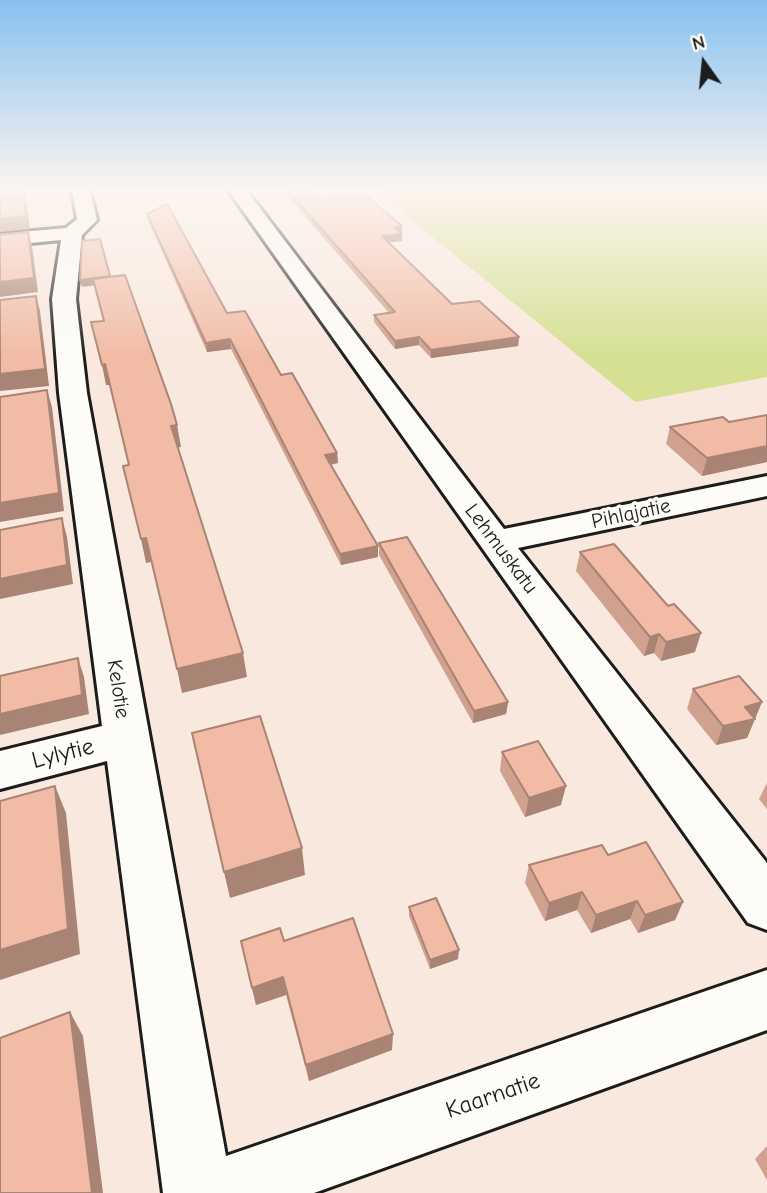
<!DOCTYPE html>
<style>
body{margin:0}
#map{position:relative;width:767px;height:1193px;overflow:hidden;background:#f9e8de;font-family:"Comic Neue",sans-serif}
canvas{display:block}
.north{position:absolute;left:669px;top:28px;width:70px;height:70px;-webkit-text-stroke:5px #fdfcf7;paint-order:stroke;rotate:345deg;font-size:19px;font-weight:700;line-height:28px;text-align:center;color:#1c1c1c}
.north::after{content:'';display:block;margin:auto;width:24px;height:32px;background:#1c1c1c;clip-path:polygon(50% 0,100% 100%,50% 72%,0 100%)}
</style>
<div id="map">
<canvas width="767" height="1193"></canvas>
<div class="north">N</div>
</div>
<script>
const context = document.querySelector('canvas').getContext('2d');
context.lineJoin = 'round';
function fill(path, color) { context.fillStyle = color; context.fill(path, 'evenodd'); }
const poly = rows => new Path2D(rows.map(r => 'M' + r).join(''));
function trace(path, color, width, dash) { context.strokeStyle = color; context.lineWidth = width; context.lineCap = dash ? 'butt' : 'round'; context.setLineDash(dash || []); context.stroke(path); }
function write(font, color, halo, rows, align = 'center') {
  context.font = font + ' "Comic Neue",sans-serif'; context.lineWidth = 7; context.setLineDash([]); context.textBaseline = 'middle'; context.strokeStyle = halo; context.fillStyle = color; for (const [text, x, y, turn = 0] of rows) {
    context.save(); context.translate(x, y); context.rotate((+turn || 0) * Math.PI / 180); context.textAlign = isNaN(turn) ? turn : align; if (halo) context.strokeText(text, 0, 0); context.fillText(text, 0, 0); context.restore();
  }
}
const green = poly([
 [376,191,767,191,767,377,635,402]
]);
const path = poly([
 [716,191,758,191]
]);
const street = poly([
 [72,191,90,191,97,220,82,235,76,299,87,393,226,1156,767,970,767,1030,314,1193,163,1193,107,761,0,789,0,751,102,726,59,393,52,299,61,240,0,246,0,234,66,228,77,219,72,191]
]);
const secondary = poly([
 [229,191,247,191,504,529,767,476,767,496,518,548,767,863,767,930,748,923,229,191]
]);
const wall = poly([
 [283,191,312,191,312,199,402,226,402,241,388,242,452,304,519,337,518,346,431,358,419,345,395,349,374,322,374,315,389,313],
 [147,214,227,313,281,375,337,453,338,463,331,465,378,557,341,565,231,349,207,352,149,222],
 [767,415,767,462,702,476,666,444,670,427,729,422],
 [379,543,508,702,506,714,473,723,379,555],
 [580,552,695,652,661,661,654,653,644,656,576,571],
 [693,689,762,702,747,738,716,745,687,709],
 [502,752,561,805,525,817,500,771],
 [767,783,767,809,759,799],
 [608,855,683,902,675,920,638,933,630,919,591,933,577,910,545,921,525,883,529,865],
 [409,907,458,959,430,969,409,916],
 [241,941,284,941,392,1050,309,1081,286,995,256,1005],
 [767,1146,767,1180,755,1159]
]);
const shadedWall = poly([
 [23,191,25,191,30,229,0,232,0,219],
 [402,226,402,233,395,227],
 [28,232,32,246,38,292,0,297,0,282],
 [402,234,402,241,382,243,382,236],
 [110,276,112,283,82,287,80,280],
 [36,296,40,311,49,386,0,391,0,374],
 [419,337,419,345,395,349,395,341],
 [519,337,518,346,431,358,431,350],
 [230,339,231,349,207,352,206,343],
 [105,364,110,385,106,385,102,365],
 [47,390,52,407,64,511,0,522,0,503],
 [177,425,181,447,175,448,171,426],
 [767,446,767,462,702,476,707,458],
 [337,453,338,463,326,465,325,455],
 [62,518,67,537,73,584,0,599,0,579],
 [146,538,151,562,146,563,141,539],
 [378,546,378,557,341,565,340,554],
 [701,633,695,652,661,661,666,642],
 [659,634,654,653,644,656,650,637],
 [243,653,247,677,182,693,177,669],
 [78,658,84,677,89,714,0,735,0,714],
 [508,702,506,714,473,723,474,711],
 [762,702,747,738,716,745,723,726,745,707],
 [55,786,66,813,80,954,0,980,0,950],
 [566,786,561,805,525,817,529,798],
 [302,848,305,875,230,898,224,872],
 [582,892,577,910,545,921,549,903],
 [637,901,630,919,591,933,596,915],
 [683,902,675,920,638,933,645,915],
 [459,950,458,959,430,969,430,960],
 [283,977,286,995,256,1005,252,988],
 [70,1012,83,1036,103,1193,92,1193],
 [393,1034,392,1050,309,1081,306,1065]
]);
const building = poly([
 [0,191,23,191,26,216,0,219,0,191],
 [288,191,312,191,312,199,364,194,402,226,395,227,402,234,382,236,452,304,479,301,519,337,431,350,419,337,395,341,374,315,395,312,288,191],
 [167,204,227,313,245,311,281,375,292,373,337,453,325,455,378,546,340,554,230,339,206,343,147,214,167,204],
 [28,232,34,278,0,282,0,235,28,232],
 [100,239,110,276,80,280,82,241,100,239],
 [125,275,171,404,177,425,171,426,243,653,177,669,146,538,141,539,123,466,129,465,105,364,102,365,91,322,104,321,93,279,125,275],
 [36,296,45,369,0,374,0,300,36,296],
 [47,390,59,493,0,503,0,397,47,390],
 [767,415,767,446,707,458,670,427,723,417,729,422,767,415],
 [62,518,67,565,0,579,0,530,62,518],
 [407,537,508,702,474,711,379,543,407,537],
 [614,544,668,606,674,604,701,633,666,642,659,634,650,637,580,552,614,544],
 [78,658,82,695,0,714,0,676,78,658],
 [739,676,762,702,745,707,755,719,723,726,693,689,739,676],
 [260,716,302,848,224,872,192,733,260,716],
 [538,741,566,786,529,798,502,752,538,741],
 [55,786,68,929,0,950,0,801,55,786],
 [646,842,683,902,645,915,637,901,596,915,582,892,549,903,529,865,602,845,608,855,646,842],
 [436,898,459,950,430,960,409,907,436,898],
 [353,918,393,1034,306,1065,283,977,252,988,241,941,280,928,284,941,353,918],
 [70,1012,92,1193,0,1193,0,1038,70,1012]
]);
const streetNames = [
 ["Pihlajatie",631,514,-12],
 ["Lehmuskatu",501,549,53],
 ["Kelotie",118,689,81]
];
const nearStreetnames = [
 ["Lylytie",63,754,-14],
 ["Kaarnatie",493,1096,-19]
];
fill(green, '#d5e093');
trace(street, '#1c1c1c', 6);
trace(secondary, '#1c1c1c', 6);
trace(path, '#1c1c1c', 2.5, [2.5, 2.5]);
fill(street, '#fdfcf7');
fill(secondary, '#fdfcf7');
fill(wall, '#cfa18e');
fill(shadedWall, '#a98374');
fill(building, '#f1bba5');
trace(building, '#a98374', 2);
const sky = context.createLinearGradient(0, 0, 0, 358);
sky.addColorStop(0, '#88c1ef');
sky.addColorStop(0.53, '#fcf5f0');
sky.addColorStop(1, '#fcf5f000');
context.fillStyle = sky;
context.fillRect(0, 0, 767, 358);
write('21px', '#1c1c1c', '#fdfcf7', streetNames);
write('24px', '#1c1c1c', '#fdfcf7', nearStreetnames);
</script>
